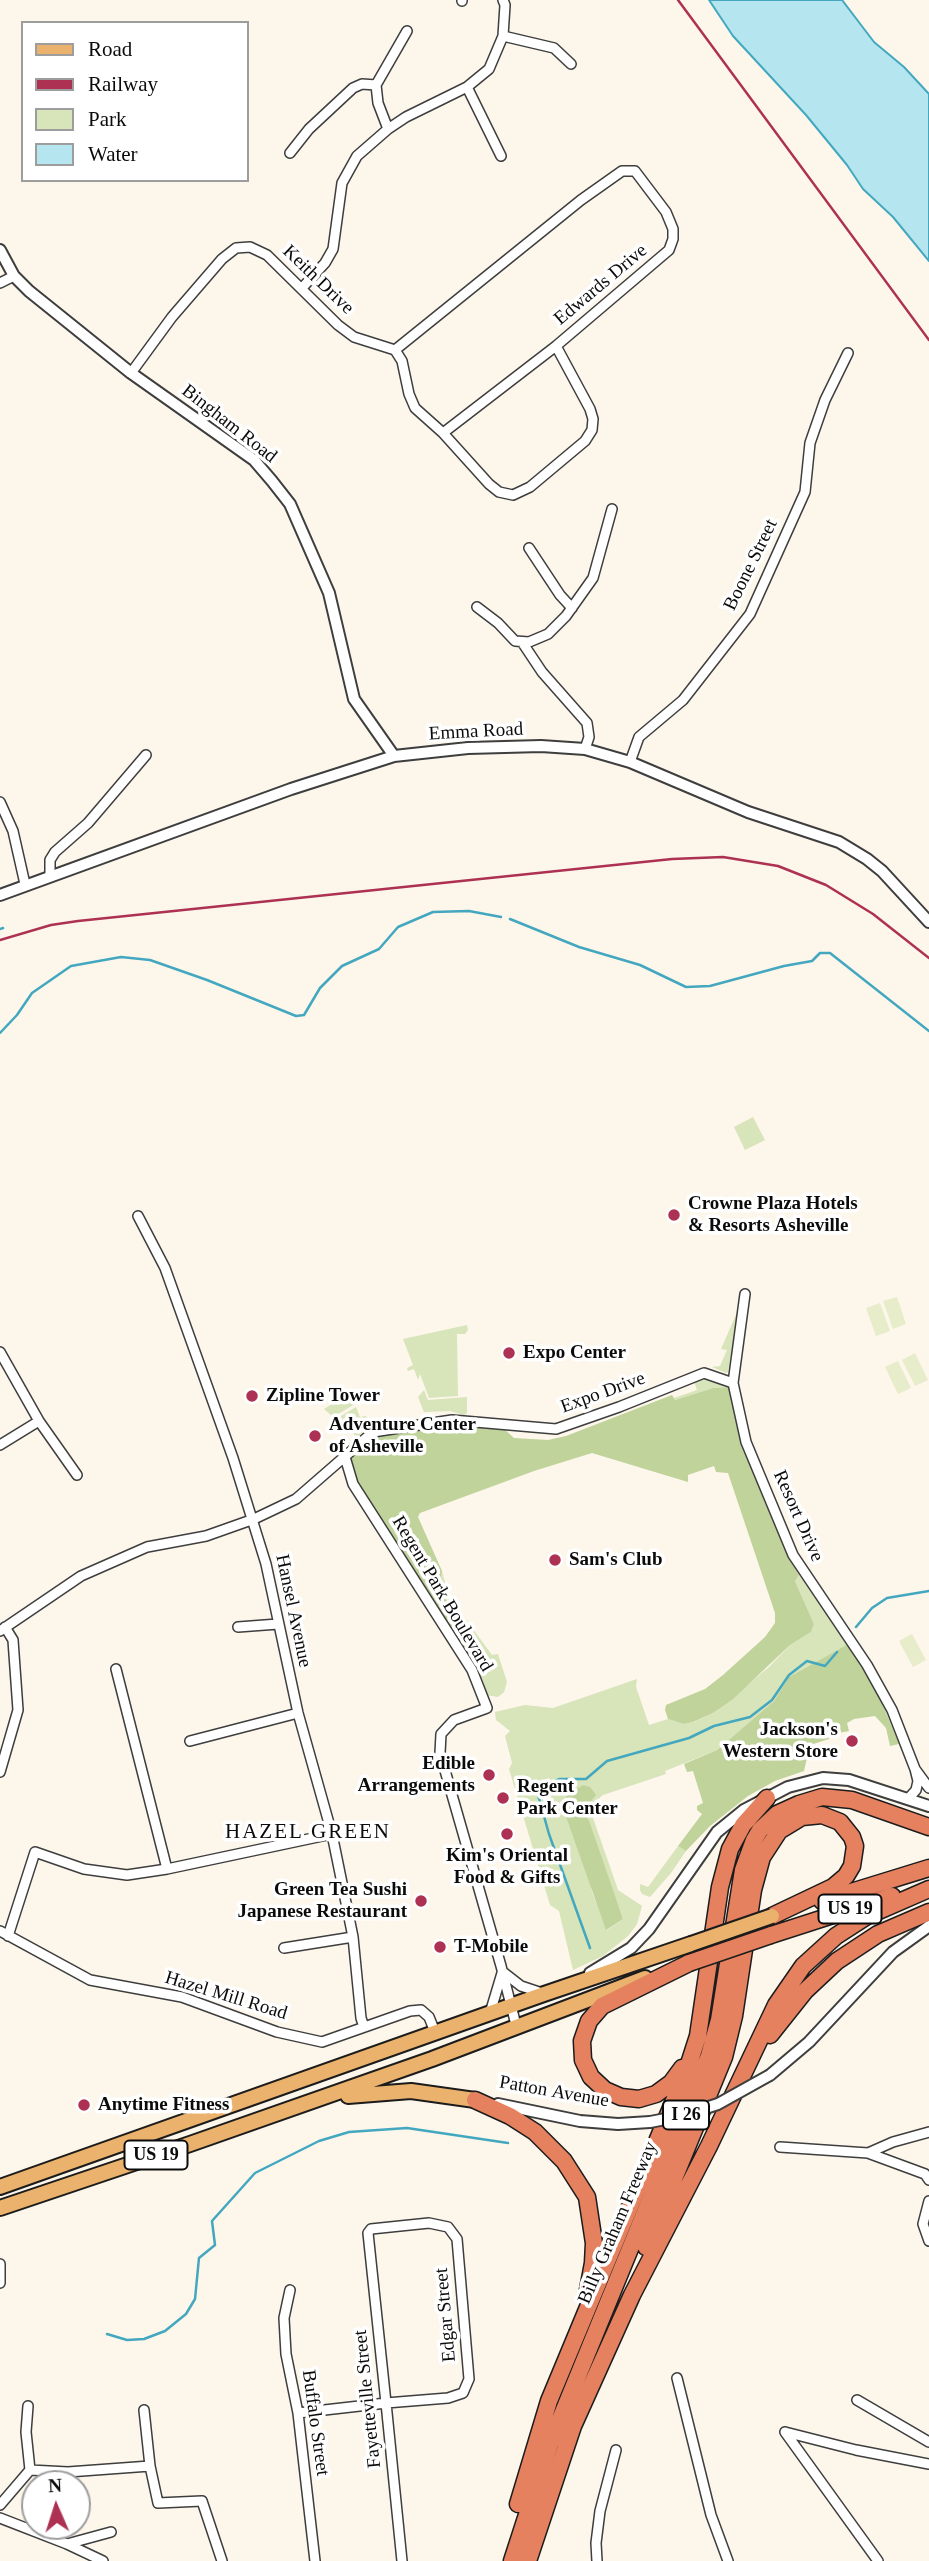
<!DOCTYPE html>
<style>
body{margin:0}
#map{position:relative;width:929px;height:2561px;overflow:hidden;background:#fdf6eb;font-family:"Times New Roman",serif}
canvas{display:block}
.legend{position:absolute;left:21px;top:21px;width:228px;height:161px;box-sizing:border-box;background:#fff;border:2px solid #9d9d9d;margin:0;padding:9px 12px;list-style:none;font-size:21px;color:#0b0b0b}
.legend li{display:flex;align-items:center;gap:14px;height:35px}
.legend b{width:35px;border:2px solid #9d9d9d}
.north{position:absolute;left:21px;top:2470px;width:70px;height:70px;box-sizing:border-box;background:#fff;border:2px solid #9d9d9d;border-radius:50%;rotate:357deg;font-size:19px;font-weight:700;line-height:28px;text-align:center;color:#0b0b0b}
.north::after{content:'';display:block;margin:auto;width:24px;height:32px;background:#ad3152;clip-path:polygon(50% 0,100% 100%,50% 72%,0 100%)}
</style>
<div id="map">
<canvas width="929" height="2561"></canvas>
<ul class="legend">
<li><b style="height:9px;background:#ebb26d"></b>Road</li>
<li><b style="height:9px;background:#ad3152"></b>Railway</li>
<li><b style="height:19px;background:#d8e4b9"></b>Park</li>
<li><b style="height:19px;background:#b5e6ef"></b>Water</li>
</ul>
<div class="north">N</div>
</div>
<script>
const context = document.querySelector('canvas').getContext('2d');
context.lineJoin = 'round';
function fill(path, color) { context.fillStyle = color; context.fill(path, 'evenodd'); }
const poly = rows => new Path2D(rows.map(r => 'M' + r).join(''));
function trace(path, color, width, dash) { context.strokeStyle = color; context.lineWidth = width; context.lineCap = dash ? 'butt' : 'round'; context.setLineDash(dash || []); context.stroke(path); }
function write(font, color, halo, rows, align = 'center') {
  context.font = font + ' "Times New Roman",serif'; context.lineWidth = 7; context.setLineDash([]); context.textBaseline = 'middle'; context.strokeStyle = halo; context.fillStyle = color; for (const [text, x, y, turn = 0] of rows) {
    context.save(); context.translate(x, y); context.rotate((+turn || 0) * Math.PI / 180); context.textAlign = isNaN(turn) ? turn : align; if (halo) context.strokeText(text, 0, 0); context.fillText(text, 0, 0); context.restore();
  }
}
const green = poly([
 [753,1117,765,1140,745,1150,734,1127],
 [738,1310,728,1372,726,1373,712,1367,720,1366,727,1350,721,1349],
 [467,1325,468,1330,465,1334,457,1334,458,1396,429,1398,420,1374,418,1380,414,1369,408,1371,407,1368,413,1365,403,1339],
 [702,1376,729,1387,713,1388,675,1400,674,1398,697,1390,694,1381],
 [424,1390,428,1400,467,1397,467,1413,464,1415,450,1411,424,1412,418,1397],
 [351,1392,355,1404,333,1417,324,1409],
 [356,1407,360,1417,366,1416,370,1425,357,1437,336,1419],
 [442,1571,447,1590,453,1602,492,1655,498,1654,507,1682,504,1692,498,1697,486,1695,454,1639,441,1576],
 [799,1575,848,1644,789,1677,774,1701,717,1750,665,1771,666,1774,603,1795,597,1800,592,1815,618,1890,642,1906,637,1924,628,1936,603,1956,573,1970,559,1911,550,1905,509,1769,512,1763,505,1736,510,1731,496,1720,495,1712,525,1705,553,1708,637,1679,636,1687,649,1725,668,1719,684,1724,694,1722,713,1713,769,1667,790,1645,811,1632,814,1624,795,1581],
 [582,1785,588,1805,589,1825,623,1919,607,1930,592,1892],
 [678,1846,686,1851,671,1873,650,1897,642,1894,640,1890,640,1884,648,1887]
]);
const forest = poly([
 [729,1387,761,1488,789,1559,799,1575,795,1581,814,1624,811,1632,790,1645,733,1699,713,1713,693,1722,684,1724,668,1719,665,1710,666,1705,705,1689,723,1675,765,1637,775,1623,775,1613,728,1473,716,1472,714,1466,688,1475,688,1482,592,1453,534,1471,420,1513,418,1517,442,1571,441,1576,456,1635,454,1639,356,1482,352,1469,351,1456,369,1440,384,1434,451,1423,503,1428,514,1438,548,1440,566,1436,672,1395,675,1400,713,1388],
 [848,1644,880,1698,899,1744,890,1746,886,1728,875,1716,854,1719,847,1723,849,1731,828,1735,829,1739,810,1745,804,1771,775,1781,748,1796,710,1826,686,1851,678,1846,702,1814,697,1810,697,1806,703,1803,693,1771,687,1772,684,1764,717,1750,774,1701,789,1677],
 [583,1785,590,1787,596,1795,588,1805,587,1815,623,1919,606,1930,563,1808,567,1795]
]);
const pitch = poly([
 [897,1297,906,1324,893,1329,883,1301],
 [880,1303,890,1331,876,1336,866,1308],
 [915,1353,928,1380,915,1386,902,1360],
 [898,1361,911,1388,898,1394,885,1367],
 [912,1634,926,1660,913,1667,899,1641]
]);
const water = poly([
 [709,0,842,0,874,42,904,67,929,94,929,261,893,217,863,189,847,165,806,115,733,36,709,0]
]);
const stream = poly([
 [510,919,579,947,640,965,686,987,710,986,784,966,812,961,820,953,830,953,929,1031],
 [0,929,3,928],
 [0,1033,17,1015,32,993,71,966,121,957,150,960,207,980,296,1016,304,1015,320,988,342,966,379,949,398,927,433,912,469,911,501,917],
 [856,1627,872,1608,887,1598,929,1591],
 [590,1948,549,1834,538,1795,546,1786,559,1779,586,1779,607,1761,689,1738,714,1726,750,1717,772,1700,789,1675,807,1661,825,1666,837,1652],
 [107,2334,127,2340,144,2339,165,2331,186,2314,195,2299,199,2258,215,2245,212,2221,255,2173,319,2141,349,2132,407,2128,508,2143]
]);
const minor = poly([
 [462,1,462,0],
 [503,36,554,48,571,64],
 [376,85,378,103,388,129],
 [467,87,501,156],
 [290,153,309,129,353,88,362,84,376,85,407,31],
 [0,283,14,276],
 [302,288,325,263,333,249,342,183,357,156,388,129,406,117,467,87,489,69,503,36,505,5,503,0],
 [395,350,581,200,622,171,635,171,666,212,673,229,673,239,669,250,556,346,443,433],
 [131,373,172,317,222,259,236,248,250,247,267,255,338,325,354,337,395,350,402,361,409,394,415,408,443,433,489,484,499,492,513,495,530,487,585,441,592,430,593,419,590,409,556,346],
 [529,548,560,595,572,608],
 [477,607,498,623,515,641,529,642,548,634,566,616,593,578,612,509],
 [522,642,542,672,587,723,589,737,585,749],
 [630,762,639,737,683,700,750,614,805,492,810,443,825,400,848,353],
 [0,802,13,831,25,884],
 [50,875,50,860,55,852,88,823,146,755],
 [138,1216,165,1268,233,1458,266,1564,298,1713,332,1834,353,1937,361,2018,364,2027],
 [745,1294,733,1383,746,1442,793,1555,867,1665,892,1710,915,1769],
 [0,1352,39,1421,77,1475],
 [0,1445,39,1421],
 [345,1457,353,1484,472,1670,487,1708,454,1720,441,1734,440,1753,501,1966,516,2025],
 [238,1627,278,1624],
 [0,1631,81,1576,147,1547,206,1536,254,1519,296,1499,373,1432,452,1420,556,1429,619,1407,704,1373,733,1383],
 [116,1669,167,1869],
 [190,1741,298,1713],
 [0,1772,18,1710,13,1640,5,1627],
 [908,1799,916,1790,918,1781,915,1769,929,1788],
 [0,1931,90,1980,182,1997,277,2032,322,2042,410,2011,421,2010,429,2017,435,2032],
 [8,1936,35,1852,84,1869,127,1875,167,1869,332,1834],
 [284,1948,353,1937],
 [503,1972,521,1986,542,1993],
 [490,2013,502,1973],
 [780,2147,868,2153,893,2142,929,2132],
 [868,2153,925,2174,929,2180],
 [929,2201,923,2224,929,2241],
 [0,2264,0,2283],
 [290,2290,284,2318,286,2354,298,2413,315,2561],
 [677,2378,711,2515,728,2561],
 [857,2400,929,2442],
 [144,2410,150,2466,158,2503,202,2501,222,2561],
 [298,2413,386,2403,448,2398,463,2393,469,2379,457,2239,448,2227,429,2223,371,2229,368,2233,386,2403,402,2561],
 [785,2432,878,2561],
 [785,2432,856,2450,929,2464],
 [30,2470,68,2472,150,2466],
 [0,2505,30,2470,26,2432,28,2406],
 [0,2518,67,2544,103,2561],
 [67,2544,111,2532],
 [597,2561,596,2543,600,2511,616,2450]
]);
const tertiary = poly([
 [0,250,14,276,29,291,131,373,254,460,272,481,290,504,329,593,354,699,394,756],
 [0,895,291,789,394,756,468,748,541,746,585,749,630,762,748,812,839,842,867,859,882,871,929,922],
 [590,1973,631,1948,649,1929,717,1832,744,1810,788,1787,823,1778,849,1780,929,1806],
 [770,2075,809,2042,893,1952,929,1926],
 [498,2104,580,2121,618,2124,650,2122]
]);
const primary = poly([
 [348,2096,411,2091,475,2100],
 [0,2187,544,1994,691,1944],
 [0,2208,190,2144,432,2059,645,1978]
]);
const motorway = poly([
 [822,1901,929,1868],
 [771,1935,892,1896],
 [770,2035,805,1991,837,1961,878,1934,929,1912],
 [682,2068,671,2083,656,2094,639,2099,621,2097,605,2090,591,2077,583,2060,582,2041,589,2021,602,2006,689,1963],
 [475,2100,510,2116,535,2132,564,2161,587,2197,594,2243,593,2263,588,2290],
 [646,2247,724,2057,734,2016,753,1890,762,1857,779,1831,802,1817,822,1815,840,1822,852,1837,855,1846,852,1866,846,1876,833,1887,772,1916],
 [518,2504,549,2401,688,2067,698,2036,720,1887,730,1849,743,1825,767,1798],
 [512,2561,550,2444,709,2056,719,2020,743,1870,754,1840,760,1830,777,1814,799,1804,822,1797,852,1800,929,1827],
 [528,2561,573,2426,632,2295,709,2146,776,2005,803,1966,836,1936,867,1916,929,1889]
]);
const rail = poly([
 [678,0,929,340],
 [0,940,51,925,78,921,672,859,723,857,778,866,826,885,873,914,929,958]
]);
const tertiaryBridge = poly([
 [650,2122,681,2116,718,2104,770,2075]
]);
const primaryBridge = poly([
 [691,1944,772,1916]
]);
const motorwayBridge = poly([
 [689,1963,771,1935]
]);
const markers = [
 [674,1215,7,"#ad3152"],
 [509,1353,7,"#ad3152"],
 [252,1396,7,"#ad3152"],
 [315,1436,7,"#ad3152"],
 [555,1560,7,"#ad3152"],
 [852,1741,7,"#ad3152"],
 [489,1775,7,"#ad3152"],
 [503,1798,7,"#ad3152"],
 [507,1834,7,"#ad3152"],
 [421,1901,7,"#ad3152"],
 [440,1947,7,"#ad3152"],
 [84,2105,7,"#ad3152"]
];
const shields = [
 [850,1909,63],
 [686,2115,46],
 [156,2155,63]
];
const shieldNames = [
 ["US 19",850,1909],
 ["I 26",686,2115],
 ["US 19",156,2155]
];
const streetNames = [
 ["Keith Drive",318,280,44],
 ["Edwards Drive",601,285,-40],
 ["Bingham Road",229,424,38],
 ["Boone Street",751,565,-64],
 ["Emma Road",476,732,-3],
 ["Expo Drive",603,1393,-20],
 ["Resort Drive",798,1516,66],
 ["Regent Park Boulevard",442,1594,59],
 ["Hansel Avenue",293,1611,78],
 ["Hazel Mill Road",226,1996,17],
 ["Patton Avenue",554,2092,10],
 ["Billy Graham Freeway",618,2223,-67],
 ["Edgar Street",446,2315,-95],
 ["Fayetteville Street",368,2399,-96],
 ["Buffalo Street",315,2423,82]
];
const poiNames = [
 ["Crowne Plaza Hotels",688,1204],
 ["& Resorts Asheville",688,1226],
 ["Expo Center",523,1353],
 ["Zipline Tower",266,1396],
 ["Adventure Center",329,1425],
 ["of Asheville",329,1447],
 ["Sam's Club",569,1560],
 ["Jackson's",838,1730,"right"],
 ["Western Store",838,1752,"right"],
 ["Edible",475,1764,"right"],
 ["Arrangements",475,1786,"right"],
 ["Regent",517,1787],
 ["Park Center",517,1809],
 ["Kim's Oriental",507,1856,"center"],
 ["Food & Gifts",507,1878,"center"],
 ["Green Tea Sushi",407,1890,"right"],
 ["Japanese Restaurant",407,1912,"right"],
 ["T-Mobile",454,1947],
 ["Anytime Fitness",98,2105]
];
const neighbourhoodNames = [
 ["HAZEL GREEN",308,1832]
];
fill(green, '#d8e4b9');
fill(forest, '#bfd39a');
fill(pitch, '#e7ecca');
fill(water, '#b5e6ef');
trace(water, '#43a8bf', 2);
trace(stream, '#43a8bf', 2.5);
trace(minor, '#3e3e3e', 12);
trace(tertiary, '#3e3e3e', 14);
trace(primary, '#1c1c1c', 18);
trace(motorway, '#1c1c1c', 19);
trace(minor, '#fff', 9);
trace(tertiary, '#fff', 10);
trace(primary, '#ebb26d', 14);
trace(motorway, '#e68160', 16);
trace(rail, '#ad3152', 2.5);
trace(tertiaryBridge, '#3e3e3e', 14, []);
trace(primaryBridge, '#1c1c1c', 18, []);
trace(motorwayBridge, '#1c1c1c', 19, []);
trace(tertiaryBridge, '#fff', 10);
trace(primaryBridge, '#ebb26d', 14);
trace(motorwayBridge, '#e68160', 16);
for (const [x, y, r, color] of markers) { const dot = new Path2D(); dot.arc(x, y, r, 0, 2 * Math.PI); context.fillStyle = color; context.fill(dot); trace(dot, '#fff', 2.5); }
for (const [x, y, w] of shields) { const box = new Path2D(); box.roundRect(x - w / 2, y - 14.5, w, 29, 5); context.fillStyle = '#fff'; context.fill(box); trace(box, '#0b0b0b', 2); }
write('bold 18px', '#0b0b0b', null, shieldNames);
write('19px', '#0b0b0b', '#fff', streetNames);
write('bold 19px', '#0b0b0b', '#fff', poiNames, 'left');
context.letterSpacing = '2px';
write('21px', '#0b0b0b', '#fff', neighbourhoodNames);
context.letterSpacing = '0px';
</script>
